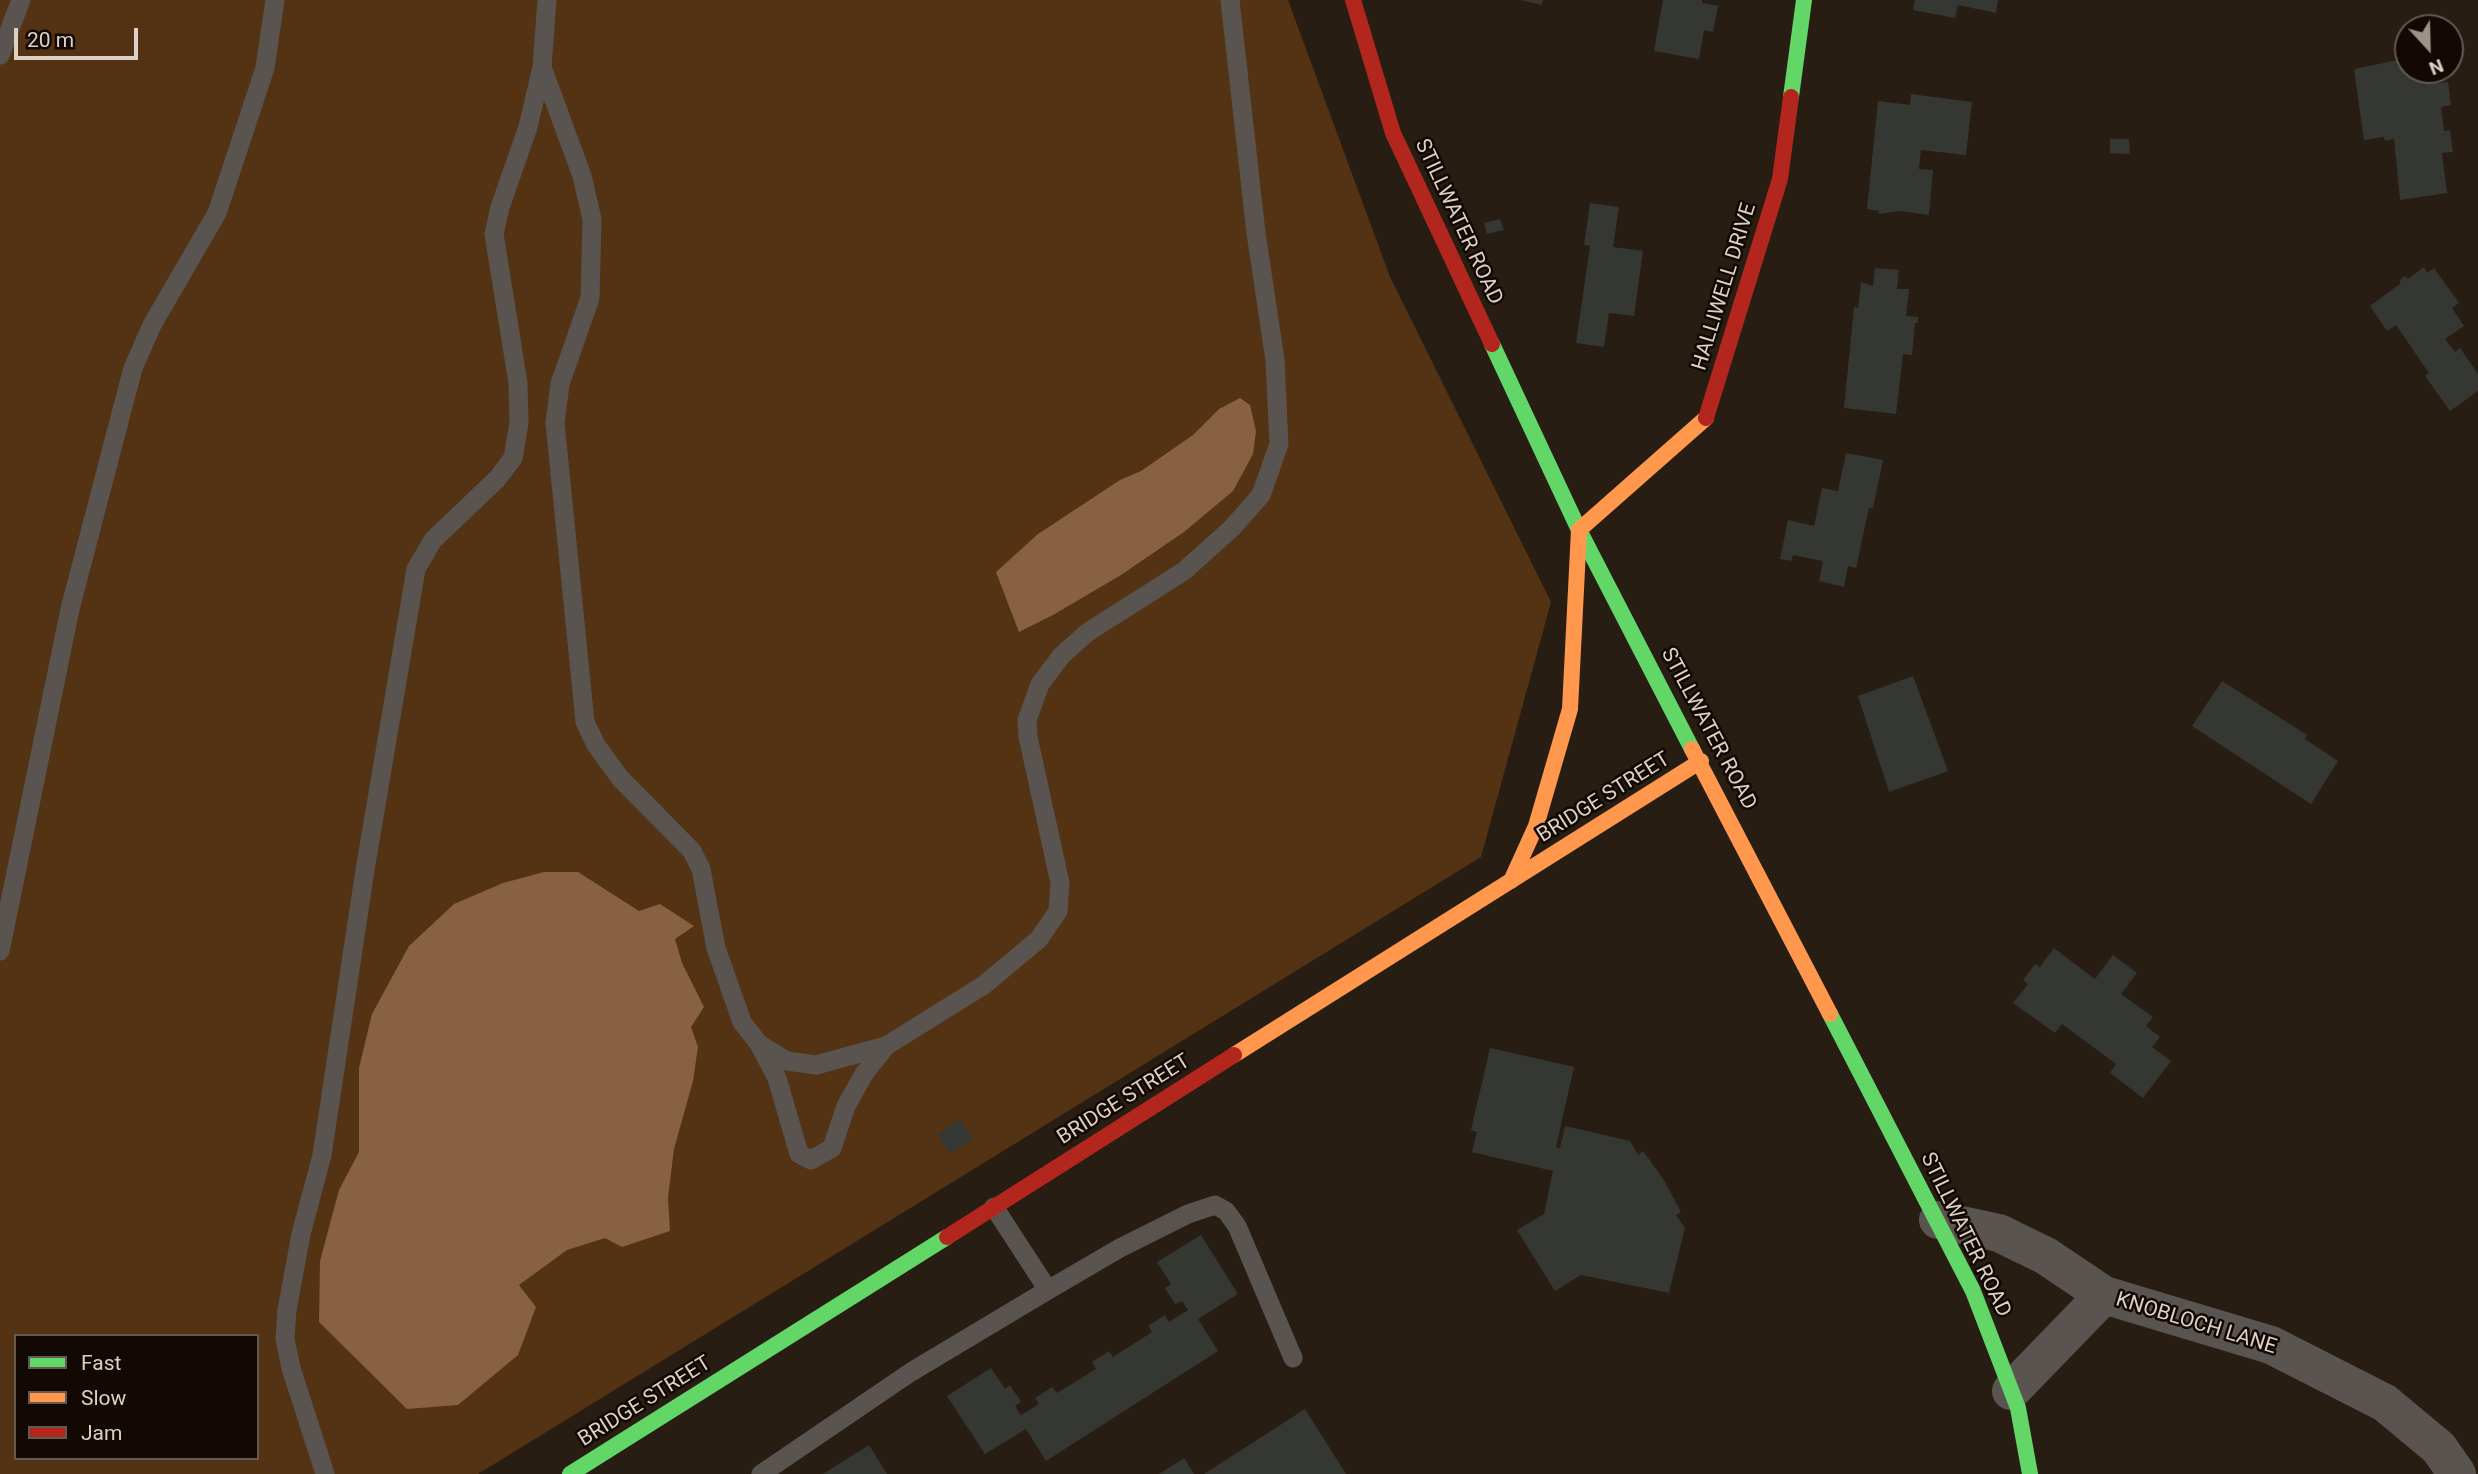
<!DOCTYPE html>
<style>
body{margin:0}
#map{position:relative;width:2478px;height:1474px;overflow:hidden;background:#281d13;font-family:Roboto,sans-serif}
canvas{display:block}
.legend{position:absolute;left:14px;top:1334px;width:245px;height:126px;box-sizing:border-box;background:#120904;border:2px solid #635951;margin:0;padding:9px 12px;list-style:none;font-size:21px;color:#ddd0c5}
.legend li{display:flex;align-items:center;gap:14px;height:35px}
.legend b{width:35px;border:2px solid #635951}
.north{position:absolute;left:2394px;top:14px;width:70px;height:70px;box-sizing:border-box;background:#120904;border:2px solid #635951;border-radius:50%;rotate:158deg;font-size:19px;font-weight:700;line-height:28px;text-align:center;color:#ddd0c5}
.north::after{content:'';display:block;margin:auto;width:24px;height:32px;background:#9e9187;clip-path:polygon(50% 0,100% 100%,50% 72%,0 100%)}
.scale{position:absolute;left:14px;top:28px;width:124px;height:32px;box-sizing:border-box;border:4px solid #ddd0c5;border-top:0;padding-left:9px;font-size:21px;line-height:24px;white-space:nowrap;color:#ddd0c5;-webkit-text-stroke:5px #120904;paint-order:stroke}
</style>
<div id="map">
<canvas width="2478" height="1474"></canvas>
<ul class="legend">
<li><b style="height:9px;background:#63d668"></b>Fast</li>
<li><b style="height:9px;background:#ff974d"></b>Slow</li>
<li><b style="height:9px;background:#b3261e"></b>Jam</li>
</ul>
<div class="north">N</div>
<div class="scale">20 m</div>
</div>
<script>
const context = document.querySelector('canvas').getContext('2d');
context.lineJoin = 'round';
function fill(path, color) { context.fillStyle = color; context.fill(path, 'evenodd'); }
const poly = rows => new Path2D(rows.map(r => 'M' + r).join(''));
function trace(path, color, width, dash) { context.strokeStyle = color; context.lineWidth = width; context.lineCap = dash ? 'butt' : 'round'; context.setLineDash(dash || []); context.stroke(path); }
function write(font, color, halo, rows, align = 'center') {
  context.font = font + ' Roboto,sans-serif'; context.lineWidth = 5; context.setLineDash([]); context.textBaseline = 'middle'; context.strokeStyle = halo; context.fillStyle = color; for (const [text, x, y, turn = 0] of rows) {
    context.save(); context.translate(x, y); context.rotate((+turn || 0) * Math.PI / 180); context.textAlign = isNaN(turn) ? turn : align; if (halo) context.strokeText(text, 0, 0); context.fillText(text, 0, 0); context.restore();
  }
}
const green = poly([
 [0,0,1288,0,1390,277,1551,602,1481,857,478,1474,0,1474],
 [16,1336,257,1336,257,1458,16,1458]
]);
const water = poly([
 [1240,398,1250,405,1256,431,1253,454,1233,491,1184,532,1121,575,1053,615,1019,632,996,572,1038,534,1120,480,1141,471,1193,435,1219,409],
 [544,872,578,872,639,911,660,904,694,926,675,939,682,963,704,1007,691,1027,698,1047,693,1081,674,1149,668,1198,670,1231,622,1247,605,1238,567,1250,519,1285,536,1307,518,1355,458,1405,407,1409,319,1322,320,1261,339,1190,359,1152,359,1068,372,1014,409,946,454,904,503,883]
]);
const building = poly([
 [1521,0,1543,0,1542,5],
 [1663,0,1702,0,1702,3,1718,6,1713,32,1704,30,1699,59,1654,51],
 [1915,0,1998,0,1996,13,1958,5,1955,18,1913,10],
 [2408,58,2408,70,2436,70,2438,83,2448,82,2451,105,2441,107,2444,131,2450,130,2453,152,2442,153,2447,193,2400,200,2394,139,2385,141,2384,137,2364,140,2354,69],
 [1911,94,1972,102,1966,155,1921,150,1919,169,1933,170,1929,215,1900,211,1879,214,1879,211,1867,209,1878,101,1910,105],
 [2110,139,2129,139,2130,154,2110,153],
 [1590,203,1619,207,1613,247,1643,251,1634,316,1609,313,1604,347,1576,343,1590,246,1584,245],
 [1500,219,1504,230,1487,234,1484,223],
 [2424,267,2427,273,2434,268,2459,303,2452,308,2464,326,2445,339,2455,352,2460,348,2478,374,2478,391,2450,411,2425,376,2429,373,2396,325,2387,331,2370,306,2401,283,2399,281,2405,276,2408,279],
 [1875,268,1899,270,1897,289,1909,289,1906,316,1918,317,1918,323,1915,323,1912,355,1903,354,1896,414,1844,408,1854,307,1858,308,1861,282,1873,286],
 [1846,453,1883,460,1873,508,1869,508,1856,568,1848,566,1844,587,1819,581,1823,561,1793,555,1791,561,1780,559,1788,520,1814,526,1822,488,1838,491],
 [1913,676,1948,771,1889,792,1858,696],
 [2222,681,2307,735,2305,739,2338,761,2311,804,2192,726],
 [2054,948,2095,979,2113,955,2137,973,2121,994,2153,1017,2146,1026,2160,1037,2152,1047,2171,1061,2143,1098,2110,1073,2116,1064,2062,1024,2055,1033,2013,1003,2028,984,2023,980,2035,964,2040,967],
 [1490,1048,1574,1067,1556,1147,1560,1148,1565,1126,1630,1141,1638,1155,1643,1151,1664,1180,1681,1212,1676,1215,1685,1228,1669,1293,1581,1275,1555,1291,1517,1230,1544,1214,1553,1171,1472,1152,1477,1132,1471,1130],
 [960,1119,973,1139,950,1154,937,1134],
 [1201,1235,1238,1294,1198,1319,1218,1351,1046,1461,1026,1429,985,1454,947,1396,991,1368,1005,1389,1010,1385,1021,1402,1015,1406,1021,1415,1039,1404,1035,1398,1052,1387,1057,1393,1096,1369,1092,1362,1109,1351,1113,1357,1152,1332,1148,1326,1165,1315,1169,1322,1188,1310,1182,1301,1175,1304,1165,1288,1171,1284,1157,1262],
 [1305,1409,1346,1474,1204,1474],
 [869,1445,887,1474,823,1474],
 [1184,1458,1194,1474,1159,1474]
]);
const lane = poly([
 [0,55,21,0],
 [542,67,547,0],
 [0,951,70,609,133,368,152,325,217,213,265,68,275,0],
 [759,1044,777,1078,799,1154,811,1160,832,1148,846,1106,864,1074,886,1046],
 [994,1207,1048,1290],
 [325,1474,291,1368,285,1339,287,1310,301,1234,322,1155,365,870,416,569,433,540,497,479,513,458,519,423,518,383,494,234,500,207,528,127,542,67,582,176,592,219,590,298,560,384,555,423,585,722,596,745,620,778,692,851,701,869,716,948,742,1022,759,1044,787,1061,816,1065,886,1046,984,985,1039,939,1058,911,1060,883,1028,737,1027,720,1040,684,1062,655,1088,632,1184,571,1232,528,1261,495,1279,444,1275,360,1256,233,1230,0],
 [761,1474,911,1372,1048,1290,1120,1248,1188,1214,1215,1205,1226,1211,1237,1226,1293,1358]
]);
const street = poly([
 [1938,1220,1999,1233,2046,1256,2104,1295,2271,1345,2385,1403,2439,1448,2457,1474],
 [2011,1391,2104,1295]
]);
const fast = poly([
 [1791,97,1804,0],
 [1492,344,1579,530,1692,749],
 [1830,1014,1973,1291,2018,1408,2030,1474],
 [570,1474,947,1237]
]);
const slow = poly([
 [1692,749,1830,1014],
 [1511,881,1536,826,1570,709,1579,530,1706,418],
 [1234,1055,1701,761]
]);
const jam = poly([
 [1353,0,1393,133,1492,344],
 [1706,418,1780,179,1791,97],
 [947,1237,1234,1055]
]);
const streetNames = [
 ["STILLWATER ROAD",1458,222,65],
 ["HALLIWELL DRIVE",1725,287,-73],
 ["STILLWATER ROAD",1708,729,62],
 ["BRIDGE STREET",1604,798,-32],
 ["BRIDGE STREET",1124,1100,-32],
 ["STILLWATER ROAD",1965,1235,64],
 ["KNOBLOCH LANE",2196,1324,17],
 ["BRIDGE STREET",645,1402,-32]
];
fill(green, '#533314');
fill(water, '#876140');
fill(building, '#353733');
trace(lane, '#595450', 19);
trace(street, '#595450', 38);
trace(fast, '#63d668', 16);
trace(slow, '#ff974d', 16);
trace(jam, '#b3261e', 16);
write('21px', '#ddd0c5', '#120904', streetNames);
</script>
